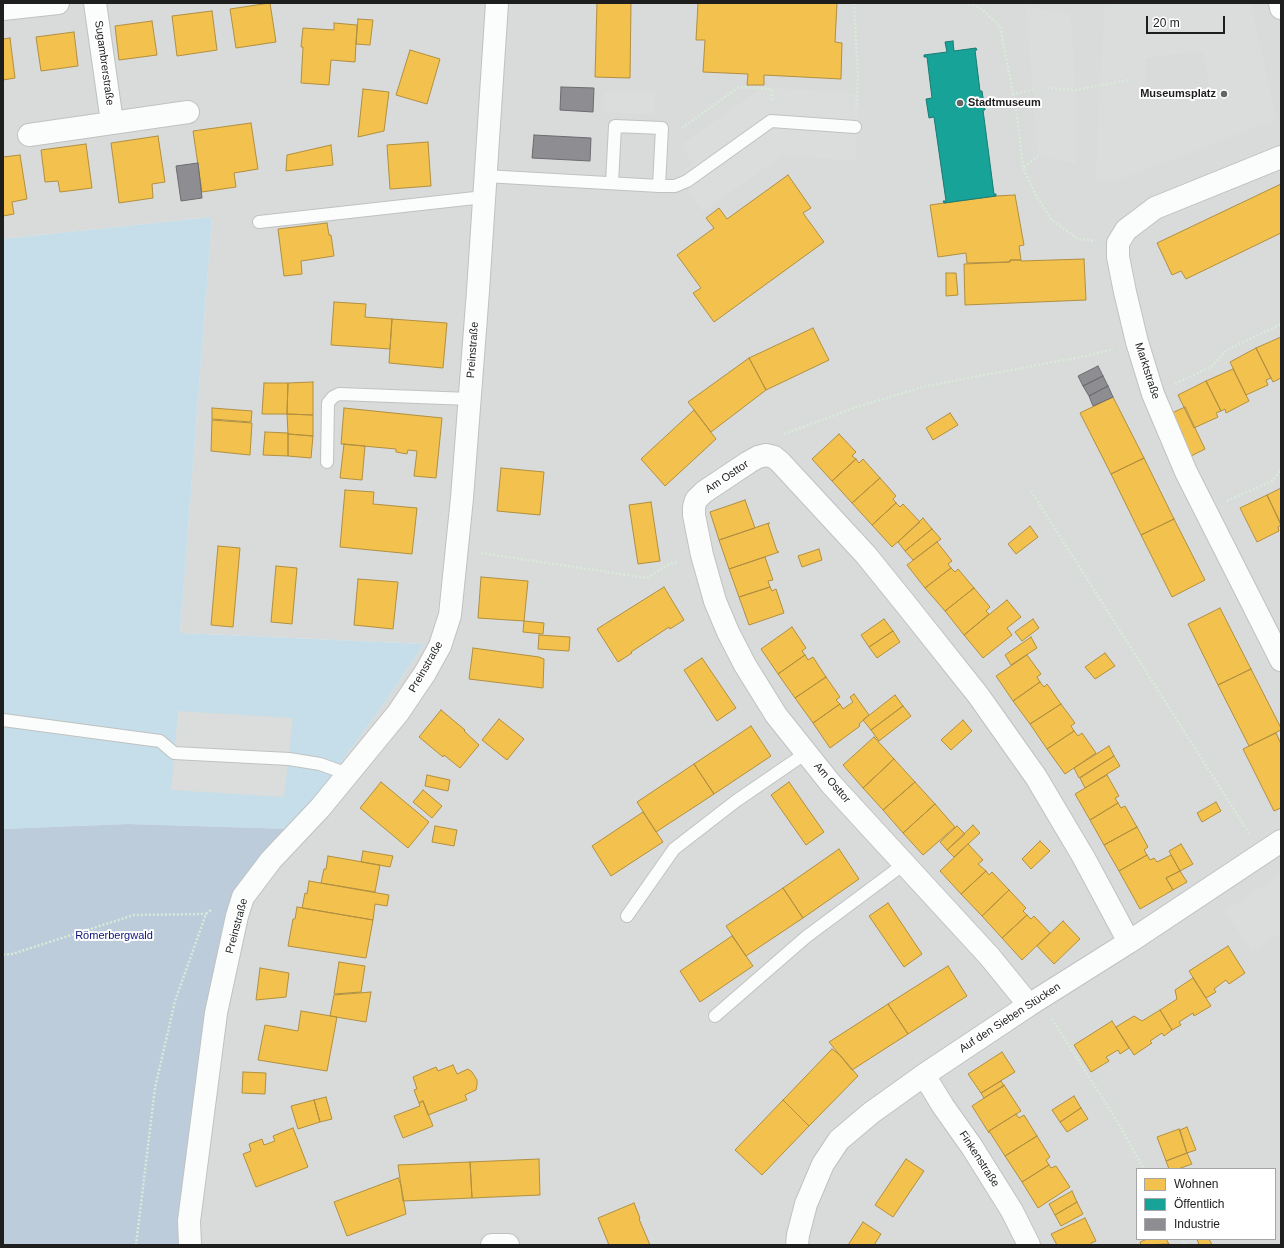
<!DOCTYPE html>
<meta charset="utf-8">
<style>
body{margin:0}
#map{position:relative;width:1284px;height:1248px;overflow:hidden;background:#e7ecea;font-family:Helvetica,sans-serif}
canvas{display:block}
.frame{position:absolute;inset:0;border:4px solid #1e1e1e;pointer-events:none}
.legend{position:absolute;left:1136px;top:1168px;width:140px;height:72px;box-sizing:border-box;background:#fff;border:1px solid #a5a5a5;margin:0;padding:5px 7px;list-style:none;font-size:12px;color:#1e1e1e}
.legend li{display:flex;align-items:center;gap:8px;height:20px}
.legend b{width:20px;border:1px solid #a5a5a5}
.scale{position:absolute;left:1146px;top:16px;width:79px;height:18px;box-sizing:border-box;border:2px solid #1e1e1e;border-top:0;padding-left:5px;font-size:12px;line-height:14px;white-space:nowrap;color:#1e1e1e;-webkit-text-stroke:3px #fff;paint-order:stroke}
</style>
<div id="map">
<canvas width="1284" height="1248"></canvas>
<div class="frame"></div>
<ul class="legend">
<li><b style="height:11px;background:#f2c14e"></b>Wohnen</li>
<li><b style="height:11px;background:#17a398"></b>Öffentlich</li>
<li><b style="height:11px;background:#8d8d92"></b>Industrie</li>
</ul>
<div class="scale">20 m</div>
</div>
<script>
const context = document.querySelector('canvas').getContext('2d');
context.lineJoin = 'round';
function fill(path, color) { context.fillStyle = color; context.fill(path, 'evenodd'); }
const poly = rows => new Path2D(rows.map(r => 'M' + r).join(''));
function trace(path, color, width, dash) { context.strokeStyle = color; context.lineWidth = width; context.lineCap = dash ? 'butt' : 'round'; context.setLineDash(dash || []); context.stroke(path); }
function write(font, color, halo, rows, align = 'center') {
  context.font = font + ' Helvetica,sans-serif'; context.lineWidth = 4; context.setLineDash([]); context.textBaseline = 'middle'; context.strokeStyle = halo; context.fillStyle = color; for (const [text, x, y, turn = 0] of rows) {
    context.save(); context.translate(x, y); context.rotate((+turn || 0) * Math.PI / 180); context.textAlign = isNaN(turn) ? turn : align; if (halo) context.strokeText(text, 0, 0); context.fillText(text, 0, 0); context.restore();
  }
}
const residential = poly([
 [3,3,1281,3,1281,1245,185,1245,226,939,321,790,385,702,424,644,180,633,212,217,3,239],
 [1137,1169,1275,1169,1275,1239,1137,1239]
]);
const grass = poly([
 [212,217,180,633,424,644,385,702,321,790,291,829,128,824,3,829,3,239]
]);
const forest = poly([
 [128,824,291,829,251,876,185,1245,3,1245,3,829]
]);
const parking = poly([
 [1105,3,1250,3,1277,119,1141,171,1109,182,1096,179,1100,85],
 [1203,51,1210,90,1147,98,1145,58],
 [1026,7,1071,15,1075,90,1077,164,1038,156],
 [763,87,860,94,855,161,783,155,703,212,678,174,693,163,681,145],
 [604,92,654,93,654,114,604,113],
 [178,711,293,718,284,797,171,790],
 [1281,874,1281,933,1252,952,1225,911]
]);
const homes = poly([
 [270,3,276,42,236,48,230,9,270,3],
 [597,3,631,3,630,78,595,77,597,3],
 [698,3,837,3,835,42,842,43,841,79,764,75,764,85,747,85,748,74,703,72,705,40,696,40,698,3],
 [212,11,217,50,177,56,172,16,212,11],
 [358,19,373,20,370,45,356,44,358,19],
 [152,21,157,55,119,60,115,26,152,21],
 [334,23,357,25,355,62,331,60,329,85,301,83,303,47,301,47,303,28,334,30,334,23],
 [74,32,78,66,41,71,36,37,74,32],
 [10,38,15,78,3,80,3,39,10,38],
 [410,50,440,59,427,104,396,95,410,50],
 [363,89,389,92,384,131,358,137,363,89],
 [251,123,258,169,234,173,236,187,202,192,193,131,251,123],
 [158,136,165,182,152,184,153,198,119,203,111,143,158,136],
 [428,142,431,186,390,189,387,145,428,142],
 [86,144,92,188,60,192,58,181,45,182,41,150,86,144],
 [331,145,333,165,286,171,287,155,331,145],
 [20,155,27,199,12,202,14,214,3,216,3,157,20,155],
 [788,175,811,208,803,213,824,242,714,322,693,293,701,288,677,255,714,228,706,218,719,208,727,219,788,175],
 [1281,184,1281,233,1186,279,1181,271,1172,275,1157,243,1281,184],
 [1015,195,1024,245,1019,246,1021,260,1010,260,1010,262,967,263,966,253,938,257,930,205,996,196,1015,195],
 [327,223,329,235,331,235,334,256,301,261,302,274,284,276,278,229,327,223],
 [1084,259,1086,300,965,305,964,264,1010,262,1010,260,1021,260,1021,261,1084,259],
 [946,273,956,273,958,295,946,296,946,273],
 [334,302,366,304,365,317,392,319,390,349,331,345,334,302],
 [392,319,447,323,443,368,389,363,392,319],
 [813,328,829,360,766,390,749,358,813,328],
 [1281,337,1281,378,1273,382,1256,348,1281,337],
 [1256,348,1271,378,1266,380,1268,385,1246,395,1230,362,1256,348],
 [749,358,766,390,711,432,688,402,749,358],
 [1233,369,1249,401,1226,413,1225,409,1221,411,1206,381,1233,369],
 [1206,381,1221,411,1216,413,1218,417,1194,428,1178,395,1206,381],
 [313,382,313,415,287,414,288,383,313,382],
 [264,383,288,383,287,414,262,414,264,383],
 [1113,397,1144,458,1111,474,1080,413,1113,397],
 [1185,407,1205,449,1191,456,1182,436,1183,435,1172,413,1185,407],
 [212,408,252,411,251,422,212,419,212,408],
 [344,408,442,418,436,478,414,476,417,451,408,450,407,454,396,452,396,449,341,444,344,408],
 [694,410,716,439,665,486,641,459,694,410],
 [950,413,958,425,933,440,926,428,950,413],
 [287,414,313,415,313,436,288,434,287,414],
 [212,420,252,423,250,455,211,451,212,420],
 [265,432,288,433,288,456,263,455,265,432],
 [288,434,313,436,311,458,288,456,288,434],
 [839,434,856,452,852,456,856,459,832,481,812,459,839,434],
 [344,444,365,446,362,480,340,478,344,444],
 [1144,458,1174,519,1141,535,1111,474,1144,458],
 [856,459,859,463,863,459,880,478,852,503,832,481,856,459],
 [501,468,544,472,540,515,497,511,501,468],
 [880,478,896,496,893,499,896,503,872,525,852,503,880,478],
 [1281,488,1281,524,1267,495,1281,488],
 [345,490,374,492,373,504,417,508,412,554,340,547,345,490],
 [1267,495,1281,525,1278,527,1279,531,1257,542,1240,508,1267,495],
 [745,500,755,528,719,540,710,512,745,500],
 [651,502,660,561,638,564,629,505,651,502],
 [896,503,900,507,903,504,920,522,892,547,872,525,896,503],
 [923,518,932,529,905,551,898,542,923,518],
 [1174,519,1205,580,1172,597,1141,535,1174,519],
 [769,523,769,524,768,524,777,551,779,552,729,569,719,540,769,523],
 [1030,526,1038,537,1016,554,1008,544,1030,526],
 [932,529,941,539,913,560,905,551,932,529],
 [937,542,952,561,948,564,951,568,925,588,907,565,937,542],
 [218,546,240,548,233,627,211,625,218,546],
 [819,549,822,560,802,567,798,556,819,549],
 [765,557,773,580,768,581,770,587,739,597,729,569,765,557],
 [276,566,297,568,292,624,271,622,276,566],
 [951,568,955,572,958,569,974,588,945,611,925,588,951,568],
 [481,577,528,581,524,621,478,618,481,577],
 [358,579,398,582,393,629,354,625,358,579],
 [664,587,684,620,670,629,669,627,631,652,632,653,618,662,597,629,664,587],
 [770,587,772,591,776,589,784,613,749,625,739,597,770,587],
 [974,588,990,607,986,611,989,614,964,635,945,611,974,588],
 [1007,600,1021,617,1007,628,1012,635,983,658,964,635,1007,600],
 [1220,608,1251,669,1218,685,1188,624,1220,608],
 [884,619,893,631,869,647,861,635,884,619],
 [1033,619,1039,628,1022,641,1015,632,1033,619],
 [524,621,544,623,543,634,523,632,524,621],
 [792,627,806,648,802,651,805,655,778,674,761,649,792,627],
 [893,631,900,642,877,658,869,647,893,631],
 [539,635,570,637,569,651,538,649,539,635],
 [1031,637,1037,648,1011,665,1005,655,1031,637],
 [473,648,539,657,544,659,543,688,469,679,473,648],
 [1105,653,1115,666,1095,679,1085,667,1105,653],
 [805,655,808,660,813,657,826,677,795,698,778,674,805,655],
 [1027,655,1041,674,1037,677,1040,682,1013,701,996,676,1027,655],
 [702,658,736,708,717,721,684,670,702,658],
 [1251,669,1281,728,1281,730,1249,746,1218,685,1251,669],
 [826,677,840,697,836,700,840,704,813,723,795,698,826,677],
 [1040,682,1044,687,1047,684,1061,704,1030,724,1013,701,1040,682],
 [854,694,869,715,859,724,860,726,830,748,813,723,840,704,843,709,853,702,850,697,854,694],
 [895,695,903,706,871,730,863,720,895,695],
 [1061,704,1075,723,1071,726,1074,731,1047,749,1030,724,1061,704],
 [903,706,911,716,879,741,871,730,903,706],
 [441,710,465,730,464,731,479,745,460,768,444,755,443,757,419,737,441,710],
 [499,719,524,739,507,760,482,740,499,719],
 [963,720,972,731,951,750,941,740,963,720],
 [751,726,771,756,714,794,694,764,751,726],
 [1074,731,1078,736,1082,733,1096,753,1065,774,1047,749,1074,731],
 [1276,733,1281,744,1281,808,1274,811,1243,749,1276,733],
 [874,737,894,759,863,788,843,765,874,737],
 [1109,746,1114,756,1079,778,1074,768,1109,746],
 [1114,756,1120,766,1085,788,1080,778,1114,756],
 [894,759,915,782,883,810,863,788,894,759],
 [694,764,714,794,656,832,637,802,694,764],
 [427,775,450,780,448,791,425,786,427,775],
 [1107,775,1119,796,1115,798,1118,803,1090,820,1075,794,1107,775],
 [381,782,429,822,408,848,360,808,381,782],
 [789,782,824,832,806,845,771,795,789,782],
 [915,782,935,804,903,833,883,810,915,782],
 [423,790,442,806,432,818,413,802,423,790],
 [1216,802,1221,811,1202,822,1197,813,1216,802],
 [1118,803,1121,808,1125,806,1137,827,1104,845,1090,820,1118,803],
 [935,804,955,827,923,855,903,833,935,804],
 [643,812,663,842,611,876,592,846,643,812],
 [973,825,980,833,954,857,947,850,973,825],
 [435,826,457,830,454,846,432,842,435,826],
 [957,826,965,834,947,850,940,842,957,826],
 [1137,827,1148,847,1144,850,1147,855,1119,871,1104,845,1137,827],
 [1040,841,1050,851,1031,869,1022,859,1040,841],
 [968,844,983,860,978,864,986,871,961,894,940,871,968,844],
 [1181,844,1193,864,1180,871,1169,851,1181,844],
 [839,849,859,879,803,918,783,888,839,849],
 [363,851,393,856,390,867,361,862,363,851],
 [1147,855,1150,860,1154,858,1157,862,1171,855,1180,871,1166,878,1173,890,1140,909,1119,871,1147,855],
 [328,856,380,865,375,892,321,883,324,869,326,869,328,856],
 [986,871,989,875,992,872,1009,890,982,916,961,894,986,871],
 [1180,871,1187,882,1173,890,1166,878,1180,871],
 [309,881,389,895,387,906,375,904,373,920,302,908,305,893,307,894,309,881],
 [783,888,803,918,746,956,726,926,783,888],
 [1009,890,1026,908,1023,911,1027,915,1002,938,982,916,1009,890],
 [888,903,922,954,904,967,869,916,888,903],
 [297,907,373,920,366,958,288,946,293,919,295,919,297,907],
 [1027,915,1031,919,1034,916,1050,933,1022,960,1002,938,1027,915],
 [1063,921,1080,939,1054,964,1037,946,1063,921],
 [732,936,753,966,700,1002,680,971,732,936],
 [1228,946,1245,973,1229,984,1226,980,1214,989,1216,992,1206,998,1189,971,1228,946],
 [339,962,365,966,361,992,334,994,339,962],
 [948,966,967,996,908,1034,888,1004,948,966],
 [260,968,289,973,286,997,256,1000,260,968],
 [1193,978,1211,1006,1194,1016,1193,1013,1179,1022,1181,1025,1172,1030,1160,1010,1177,999,1175,990,1193,978],
 [371,992,366,1022,330,1016,334,995,371,992],
 [888,1004,908,1034,852,1070,829,1042,888,1004],
 [1160,1010,1172,1030,1164,1036,1162,1033,1150,1041,1152,1043,1134,1055,1116,1027,1134,1016,1142,1021,1160,1010],
 [301,1011,337,1017,327,1071,258,1060,265,1025,298,1031,301,1011],
 [1112,1021,1129,1048,1120,1054,1118,1050,1106,1057,1109,1061,1091,1072,1074,1045,1112,1021],
 [832,1049,840,1055,858,1076,809,1126,783,1100,832,1049],
 [1002,1052,1015,1072,981,1093,968,1074,1002,1052],
 [453,1065,457,1074,468,1069,472,1072,477,1080,477,1085,476,1090,465,1095,467,1100,428,1115,423,1101,419,1103,414,1090,417,1089,413,1077,436,1067,438,1071,453,1065],
 [243,1072,266,1073,265,1094,242,1093,243,1072],
 [1001,1081,1004,1086,984,1098,981,1093,1001,1081],
 [1004,1085,1021,1111,989,1131,989,1133,972,1106,1004,1085],
 [1074,1096,1081,1108,1060,1122,1052,1110,1074,1096],
 [326,1097,332,1119,320,1122,314,1100,326,1097],
 [314,1100,320,1122,298,1129,291,1106,314,1100],
 [783,1100,809,1126,762,1175,735,1150,783,1100],
 [423,1101,433,1126,403,1138,394,1116,420,1106,419,1103,423,1101],
 [1081,1108,1088,1119,1067,1132,1060,1122,1081,1108],
 [1016,1114,1019,1118,1024,1115,1037,1136,1005,1156,989,1131,1016,1114],
 [1187,1127,1196,1150,1187,1153,1180,1130,1187,1127],
 [293,1128,308,1167,256,1187,243,1154,251,1151,249,1144,262,1139,264,1145,275,1141,273,1136,293,1128],
 [1179,1129,1187,1153,1166,1161,1157,1137,1179,1129],
 [1037,1136,1050,1157,1046,1160,1049,1165,1022,1182,1005,1156,1037,1136],
 [1187,1153,1192,1164,1178,1169,1169,1169,1166,1161,1187,1153],
 [539,1159,540,1195,472,1198,470,1162,539,1159],
 [906,1159,924,1171,893,1217,875,1205,906,1159],
 [470,1162,472,1198,403,1201,398,1165,470,1162],
 [1049,1165,1051,1168,1056,1166,1070,1187,1038,1208,1022,1182,1049,1165],
 [398,1178,401,1185,406,1214,347,1236,334,1202,398,1178],
 [1072,1191,1077,1202,1055,1215,1049,1204,1072,1191],
 [1077,1202,1083,1214,1061,1226,1055,1215,1077,1202],
 [634,1203,640,1218,639,1219,650,1245,609,1245,598,1218,634,1203],
 [1085,1218,1096,1241,1091,1243,1092,1245,1057,1245,1051,1234,1085,1218],
 [863,1222,881,1234,874,1245,848,1245,863,1222],
 [1147,1239,1166,1239,1169,1244,1141,1245,1140,1242,1147,1239],
 [1197,1239,1209,1239,1212,1245,1199,1245,1197,1239]
]);
const public = poly([
 [953,41,954,51,976,48,977,50,975,50,980,91,982,91,985,110,983,110,994,194,996,194,996,196,944,203,943,201,946,201,934,117,929,118,926,99,932,98,927,57,924,57,924,55,947,52,945,42,953,41]
]);
const industry = poly([
 [561,87,594,88,593,112,560,110,561,87],
 [534,135,591,138,590,161,532,158,534,135],
 [198,163,202,198,181,201,176,166,198,163],
 [1098,366,1103,376,1083,386,1078,376,1098,366],
 [1103,376,1108,386,1089,396,1083,386,1103,376],
 [1108,386,1113,397,1093,406,1089,396,1108,386]
]);
const path = poly([
 [854,3,858,77,856,108],
 [969,3,980,8,1000,26,1016,109,1023,168,1037,197,1052,220,1078,239,1095,241],
 [1047,88,1075,90,1129,80],
 [1012,94,1033,90],
 [682,128,739,87,772,89,772,102],
 [1024,167,1038,156],
 [1175,384,1212,366,1227,350,1281,324],
 [784,434,857,407,926,386,1086,356,1113,349],
 [1031,491,1249,833],
 [1227,501,1272,481,1281,470],
 [481,553,647,578,669,564,678,562],
 [3,955,12,954,134,915,206,914],
 [1052,1019,1115,1118,1144,1169],
 [1182,1239,1185,1245],
 [136,1245,155,1088,175,1001,206,914,212,909]
]);
const lane = poly([
 [485,176,659,186,675,186,687,181,771,121,855,127],
 [612,183,615,126,662,128,659,186],
 [259,222,484,197],
 [327,462,328,403,333,397,339,394,470,399],
 [3,720,160,741,174,753,289,759,320,764,348,774],
 [627,916,674,849,736,801,806,753],
 [715,1016,806,937,904,864]
]);
const street = poly([
 [95,3,112,122],
 [1280,3,1281,8],
 [3,9,58,3],
 [29,135,188,112],
 [1281,157,1155,208,1126,230,1118,243,1118,257,1125,292,1137,342,1153,394,1186,472,1281,660],
 [1029,1005,990,957,831,784,776,715,745,665,728,632,715,601,702,555,694,515,694,507,696,500,704,492,749,462,758,457,766,455,774,457,780,462,866,555,904,602,978,695,1036,777,1084,858,1129,942],
 [924,1075,943,1106,972,1147,1012,1211,1029,1245],
 [190,1245,189,1221,216,1013,237,916,243,897,271,860,320,808,398,713,425,673,440,646,450,615,462,498,478,291,497,3],
 [492,1245,508,1245],
 [797,1245,798,1235,806,1204,823,1164,839,1140,871,1113,924,1075,1029,1005,1129,942,1281,841]
]);
const markers = [
 [1224,94,4,"#646665"],
 [960,103,4,"#646665"]
];
const streetNames = [
 ["Sugambrerstraße",104,63,82],
 ["Preinstraße",473,350,-86],
 ["Marktstraße",1147,371,72],
 ["Am Osttor",727,477,-34],
 ["Preinstraße",426,667,-60],
 ["Am Osttor",832,783,49],
 ["Preinstraße",237,926,-75],
 ["Auf den Sieben Stücken",1010,1018,-33],
 ["Finkenstraße",979,1159,57]
];
const poiNames = [
 ["Museumsplatz",1216,94],
 ["Stadtmuseum",968,103,"left"]
];
const parkNames = [
 ["Römerbergwald",114,936]
];
fill(residential, '#d8dbda');
fill(grass, '#c5dee9');
fill(forest, '#bcccdb');
fill(parking, '#dadddc');
fill(homes, '#f2c14e');
trace(homes, '#b29040', 1);
fill(public, '#17a398');
trace(public, '#197b73', 1);
fill(industry, '#8d8d92');
trace(industry, '#6c6c6f', 1);
trace(lane, '#bfc2c1', 14);
trace(street, '#bfc2c1', 24);
trace(path, '#d9ead9', 2.5, [2, 2]);
trace(lane, '#fbfcfc', 12);
trace(street, '#fbfcfc', 22);
for (const [x, y, r, color] of markers) { const dot = new Path2D(); dot.arc(x, y, r, 0, 2 * Math.PI); context.fillStyle = color; context.fill(dot); trace(dot, '#fff', 1.5); }
write('11px', '#1e1e1e', '#fff', streetNames);
write('bold 11px', '#1e1e1e', '#fff', poiNames, 'right');
write('11px', '#0c147c', '#fff', parkNames);
</script>
